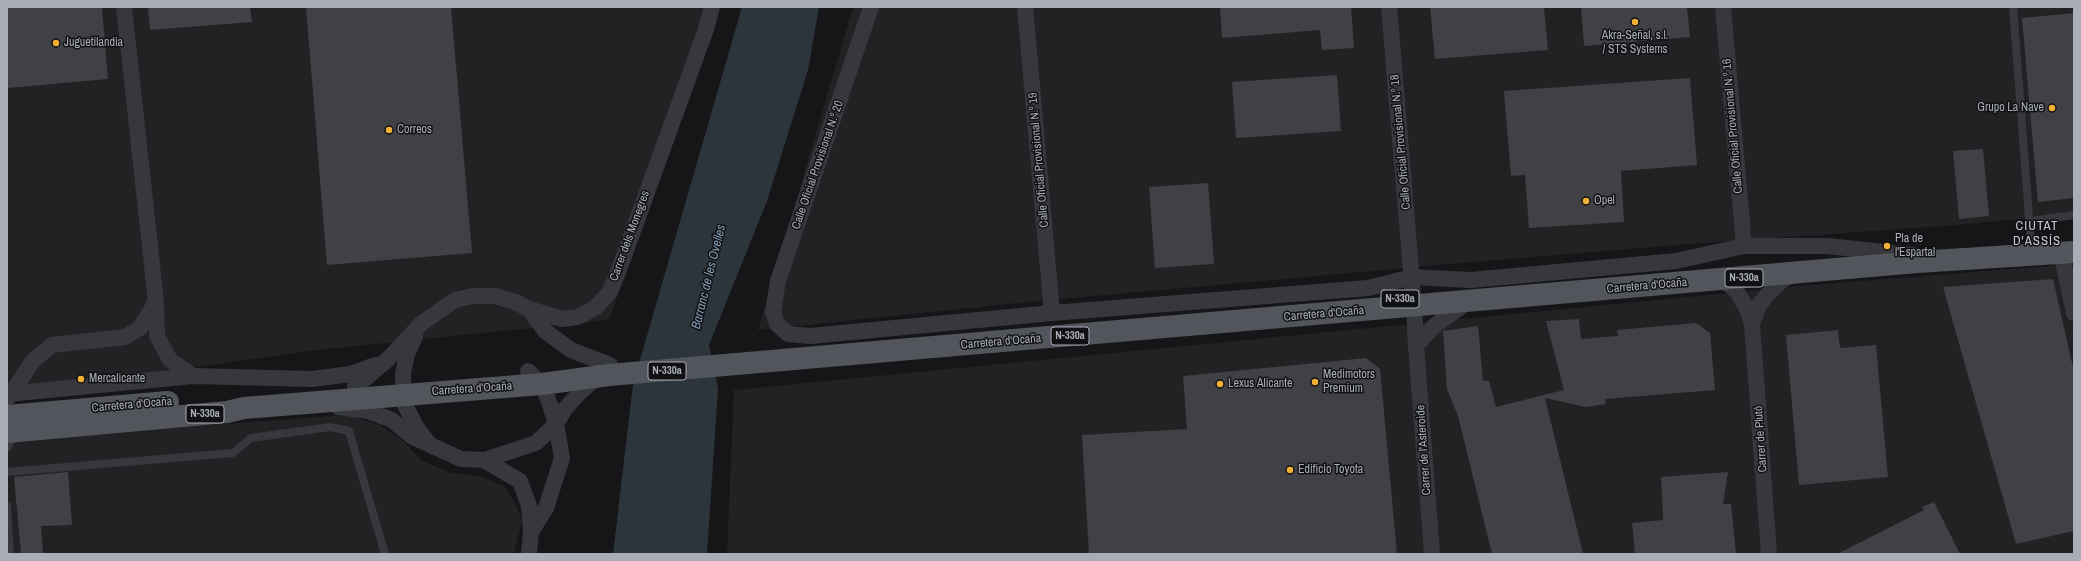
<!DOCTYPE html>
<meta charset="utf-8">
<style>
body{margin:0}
#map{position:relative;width:2081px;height:561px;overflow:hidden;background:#161618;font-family:"Archivo Narrow",sans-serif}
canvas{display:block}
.frame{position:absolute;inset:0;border:8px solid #a8adb8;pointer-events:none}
</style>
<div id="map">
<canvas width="2081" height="561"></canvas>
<div class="frame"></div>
</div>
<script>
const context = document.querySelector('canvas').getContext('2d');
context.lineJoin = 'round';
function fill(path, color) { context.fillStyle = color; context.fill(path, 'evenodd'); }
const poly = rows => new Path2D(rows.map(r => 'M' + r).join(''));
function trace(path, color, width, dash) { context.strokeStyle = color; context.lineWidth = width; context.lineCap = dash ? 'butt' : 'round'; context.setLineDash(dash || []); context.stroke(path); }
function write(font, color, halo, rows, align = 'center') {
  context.font = font + ' "Archivo Narrow",sans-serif'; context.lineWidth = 3; context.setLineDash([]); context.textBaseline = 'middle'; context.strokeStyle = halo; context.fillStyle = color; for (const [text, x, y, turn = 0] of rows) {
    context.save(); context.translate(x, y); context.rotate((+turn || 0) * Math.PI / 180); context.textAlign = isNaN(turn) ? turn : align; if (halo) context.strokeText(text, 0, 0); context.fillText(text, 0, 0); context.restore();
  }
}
const built = poly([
 [7,7,720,7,609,320,317,350,7,394],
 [853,7,2074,7,2074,214,1943,226,1676,245,1451,264,1027,302,758,330],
 [2074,264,2074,554,727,554,734,390,1800,286],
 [347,415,380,425,404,442,421,460,448,472,481,477,504,486,515,503,522,520,514,554,7,554,7,440]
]);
const water = poly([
 [742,7,819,7,808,70,767,201,709,345,718,389,707,554,613,554,633,384]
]);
const building = poly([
 [7,7,102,7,108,79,7,88],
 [148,7,250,7,252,22,150,30],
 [306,7,451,7,472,253,327,265],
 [1220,7,1351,7,1354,48,1322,50,1320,30,1222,38],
 [1430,7,1544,7,1548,50,1435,59],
 [1581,7,1687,7,1690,37,1584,46],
 [2074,13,2074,198,2038,202,2022,18],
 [1337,75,1341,131,1236,138,1232,82],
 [1690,78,1697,165,1621,171,1624,222,1529,228,1525,175,1511,176,1504,91],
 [1983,149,1989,216,1959,219,1953,151],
 [1208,183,1214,264,1155,268,1149,187],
 [2053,279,2074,372,2074,531,2016,544,1943,287],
 [1579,319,1581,339,1618,336,1617,330,1696,323,1710,333,1715,390,1605,399,1606,404,1586,407,1545,398,1583,554,1492,554,1458,416,1447,389,1443,331,1478,326,1483,381,1489,381,1496,407,1564,390,1546,321],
 [1838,330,1840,348,1876,345,1888,477,1799,485,1786,335],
 [1366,358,1380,369,1397,554,1089,554,1082,435,1187,429,1183,376],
 [68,472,72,525,41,526,43,554,21,554,14,477],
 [1728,472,1723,504,1731,504,1736,554,1635,554,1632,523,1663,520,1661,477],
 [1934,502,1960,554,1837,554,1924,510,1922,507]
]);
const service = poly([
 [2013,7,2031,244],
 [2030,221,2074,215],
 [7,448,11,440,16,436],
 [7,472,233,453,251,438,330,427,349,431,385,554],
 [7,506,10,554]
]);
const minor = poly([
 [124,7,156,302],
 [871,7,778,281,773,312,777,324,788,334,810,336,1052,313,1368,288,1412,277,1471,280,1676,261,1744,246,1827,246,1913,255],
 [1025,7,1052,313],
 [1389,7,1414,306,1416,346,1432,554],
 [1723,7,1744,246],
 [2061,253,2074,313],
 [1722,280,1736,290,1747,309,1752,324,1769,554],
 [529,309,545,331,571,350,610,365],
 [1752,324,1759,305,1767,295,1780,282,1795,273],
 [415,337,407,354,403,374,403,394,405,405,417,428,430,445,461,459,484,460,536,443,556,424,565,409,581,391,598,377],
 [1416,346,1434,326,1468,302],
 [528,371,542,384,550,405,556,424,562,458,546,508,531,532],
 [355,387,386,361,422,323,455,300,473,296,495,296,515,302,529,309,562,319,578,317,595,308,609,293,617,275,705,32,712,7],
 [7,394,193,376,312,379,351,374,375,365],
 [8,398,33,361,52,345,125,337,140,328,156,302,157,336,170,360,193,376],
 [338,407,368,411,392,420,411,436,426,443],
 [484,460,520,481,529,506,531,532,529,554]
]);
const primary = poly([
 [7,416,168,402],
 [7,432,227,412,244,408,542,384,609,375,1917,262,2074,252]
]);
const markers = [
 [1635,22,4,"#f2b134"],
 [56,43,4,"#f2b134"],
 [2052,108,4,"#f2b134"],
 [389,130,4,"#f2b134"],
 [1586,201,4,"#f2b134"],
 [1887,246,4,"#f2b134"],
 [81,379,4,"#f2b134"],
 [1315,382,4,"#f2b134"],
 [1220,384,4,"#f2b134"],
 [1290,470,4,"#f2b134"]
];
const shields = [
 [1744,278,38],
 [1400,299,38],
 [1070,336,38],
 [667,371,38],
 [205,414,38]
];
const shieldNames = [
 ["N-330a",1744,278],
 ["N-330a",1400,299],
 ["N-330a",1070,336],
 ["N-330a",667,371],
 ["N-330a",205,414]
];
const poiNames = [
 ["Akra-Señal, s.l.",1635,36,"center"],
 ["/ STS Systems",1635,50,"center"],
 ["Juguetilandia",64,43],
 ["Grupo La Nave",2044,108,"right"],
 ["Correos",397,130],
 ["Opel",1594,201],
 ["Pla de",1895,239],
 ["l'Espartal",1895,253],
 ["Medimotors",1323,375],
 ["Premium",1323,389],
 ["Mercalicante",89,379],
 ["Lexus Alicante",1228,384],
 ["Edificio Toyota",1298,470]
];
const streetNames = [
 ["Calle Oficial Provisional N.º 16",1733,126,-95],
 ["Calle Oficial Provisional N.º 18",1401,142,-95],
 ["Calle Oficial Provisional N.º 19",1039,160,-95],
 ["Calle Oficial Provisional N.º 20",818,165,-71],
 ["Carrer dels Monegres",630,236,-70],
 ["Carretera d'Ocaña",1647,286,-5],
 ["Carretera d'Ocaña",1324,314,-5],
 ["Carretera d'Ocaña",1001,342,-5],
 ["Carretera d'Ocaña",472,389,-4],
 ["Carretera d'Ocaña",132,405,-5],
 ["Carrer de Plutó",1761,439,-94],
 ["Carrer de l'Asteroide",1424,450,-94]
];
const neighbourhoodNames = [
 ["CIUTAT",2037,227],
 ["D'ASSÍS",2037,242]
];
const waterNames = [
 ["Barranc de les Ovelles",709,277,-76]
];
fill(built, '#222225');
fill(water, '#2c353c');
fill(building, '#404145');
trace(service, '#37383d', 8);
trace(minor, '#37383d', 16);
trace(primary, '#53555c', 22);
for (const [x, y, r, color] of markers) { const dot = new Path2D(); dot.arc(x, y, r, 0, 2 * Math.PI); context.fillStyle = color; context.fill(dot); trace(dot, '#111113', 1.5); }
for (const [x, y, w] of shields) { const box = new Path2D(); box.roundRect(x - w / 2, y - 9, w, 18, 3); context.fillStyle = '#111113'; context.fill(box); trace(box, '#a8adb8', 1); }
write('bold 11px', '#a8adb8', null, shieldNames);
write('12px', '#a8adb8', '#111113', poiNames, 'left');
write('12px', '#a8adb8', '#111113', streetNames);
context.letterSpacing = '1px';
write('13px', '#c9ccd4', '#111113', neighbourhoodNames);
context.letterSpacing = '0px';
write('italic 13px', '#7f9bb3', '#111113', waterNames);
</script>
